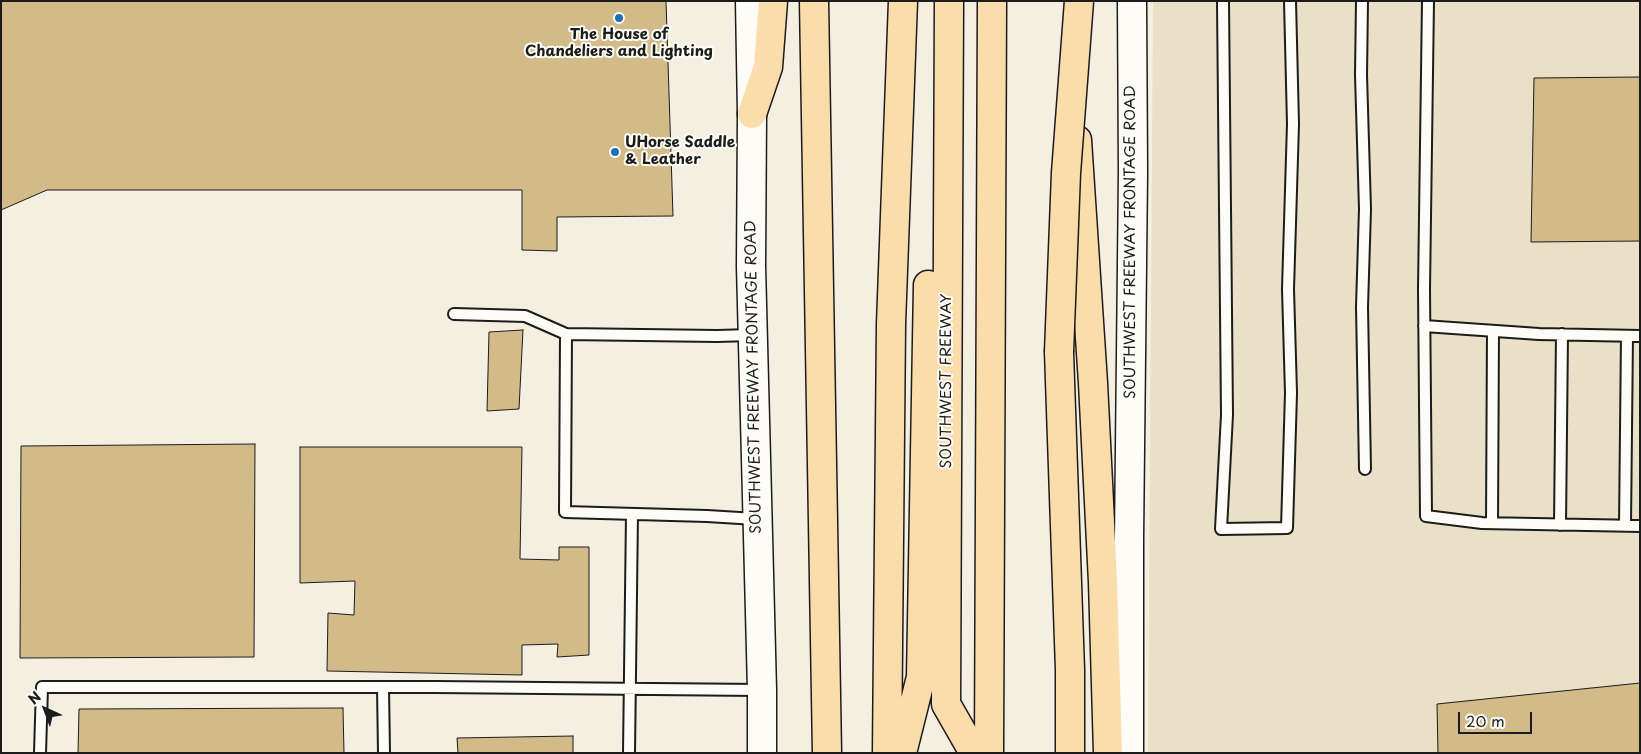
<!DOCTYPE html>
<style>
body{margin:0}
#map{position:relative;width:1641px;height:754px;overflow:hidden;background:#f4efe1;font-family:"Playpen Sans",sans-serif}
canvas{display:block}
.frame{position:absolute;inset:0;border:2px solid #1c1c1c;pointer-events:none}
.north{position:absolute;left:20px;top:684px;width:50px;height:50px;-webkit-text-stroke:4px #fdfcf7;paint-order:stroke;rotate:317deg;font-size:14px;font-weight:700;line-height:20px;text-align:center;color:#1c1c1c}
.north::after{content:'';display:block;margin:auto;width:18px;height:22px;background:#1c1c1c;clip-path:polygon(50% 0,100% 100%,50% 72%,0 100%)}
.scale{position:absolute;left:1458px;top:712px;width:74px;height:22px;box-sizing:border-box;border:2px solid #1c1c1c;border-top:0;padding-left:6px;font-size:15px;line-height:18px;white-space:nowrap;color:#1c1c1c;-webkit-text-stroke:4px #fdfcf7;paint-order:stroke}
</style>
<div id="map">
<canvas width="1641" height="754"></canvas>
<div class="frame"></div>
<div class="north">N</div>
<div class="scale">20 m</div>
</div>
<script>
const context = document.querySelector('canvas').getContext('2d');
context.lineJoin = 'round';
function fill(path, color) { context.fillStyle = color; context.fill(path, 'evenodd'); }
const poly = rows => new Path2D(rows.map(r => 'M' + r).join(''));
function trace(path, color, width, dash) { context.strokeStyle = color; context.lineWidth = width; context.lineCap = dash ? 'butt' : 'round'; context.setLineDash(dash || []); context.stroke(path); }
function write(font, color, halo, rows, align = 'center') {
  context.font = font + ' "Playpen Sans",sans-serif'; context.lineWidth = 4; context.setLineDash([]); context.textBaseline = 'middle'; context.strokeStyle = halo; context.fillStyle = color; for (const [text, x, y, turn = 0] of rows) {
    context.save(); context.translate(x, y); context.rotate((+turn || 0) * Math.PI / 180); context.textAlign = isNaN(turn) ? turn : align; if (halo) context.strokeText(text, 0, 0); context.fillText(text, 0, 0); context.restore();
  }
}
const built = poly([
 [1153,1,1640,1,1640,753,1148,753]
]);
const building = poly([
 [1,1,666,1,673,216,557,217,557,251,522,250,522,190,47,190,1,210,1,1],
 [1640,77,1640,241,1531,242,1534,78,1640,77],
 [523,330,519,409,487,411,489,332,523,330],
 [255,444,254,657,20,658,21,446,255,444],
 [300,447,522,447,520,559,559,560,559,547,589,547,589,655,557,657,558,644,522,645,522,675,327,671,328,613,354,615,355,581,300,583,300,447],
 [1640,683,1640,753,1438,753,1437,704,1640,683],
 [343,708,344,753,78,753,79,709,343,708],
 [573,736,573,753,458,753,457,738,573,736]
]);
const lane = poly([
 [1223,1,1227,415,1221,529,1287,528,1291,393,1288,289,1293,124,1290,1],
 [1362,1,1361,75,1365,209,1362,307,1365,469],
 [1428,1,1424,289,1426,516,1482,523,1640,526],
 [454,314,525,316,566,334,717,336,751,335],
 [1424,326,1539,334,1640,336],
 [566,334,565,512,707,516,756,519],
 [1492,523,1493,331],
 [1560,525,1562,334],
 [1625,525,1627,336],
 [383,687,384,753],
 [40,753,42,687,435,687,760,690],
 [629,753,632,514]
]);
const secondary = poly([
 [750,1,752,114,751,266,762,690,762,753],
 [1129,753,1129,539,1133,172,1132,1]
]);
const highway = poly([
 [814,1,827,753],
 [949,1,946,704,974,753],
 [752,114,768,67,773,1],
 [1077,140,1093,383,1103,582,1108,753],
 [1059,352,1070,670,1070,753],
 [887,753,891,324,903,1],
 [902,753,921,677,928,285],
 [989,753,992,1]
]);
const highwayBridge = poly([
 [1059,352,1066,173,1079,1]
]);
const markers = [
 [619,18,5,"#1f6fb2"],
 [615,152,5,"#1f6fb2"]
];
const poiNames = [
 ["The House of",619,35],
 ["Chandeliers and Lighting",619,52],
 ["UHorse Saddle",625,143,"left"],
 ["& Leather",625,160,"left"]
];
const streetNames = [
 ["SOUTHWEST FREEWAY FRONTAGE ROAD",1131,242,-90],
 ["SOUTHWEST FREEWAY FRONTAGE ROAD",754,377,-91],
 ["SOUTHWEST FREEWAY",947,381,-90]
];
fill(built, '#eadfc7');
fill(building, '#d2ba89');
trace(building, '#1c1c1c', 1);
trace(lane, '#1c1c1c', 14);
trace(secondary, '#1c1c1c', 31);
trace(highway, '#1c1c1c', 31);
trace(lane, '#fdfcf7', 10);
trace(secondary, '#fdfcf7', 28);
trace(highway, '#fbddab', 28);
trace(highwayBridge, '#1c1c1c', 31, []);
trace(highwayBridge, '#fbddab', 28);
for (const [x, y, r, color] of markers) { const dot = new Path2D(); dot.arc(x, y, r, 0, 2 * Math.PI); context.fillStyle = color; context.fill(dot); trace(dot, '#fdfcf7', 2); }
write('bold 15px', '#1c1c1c', '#fdfcf7', poiNames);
write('15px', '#1c1c1c', '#fdfcf7', streetNames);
</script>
